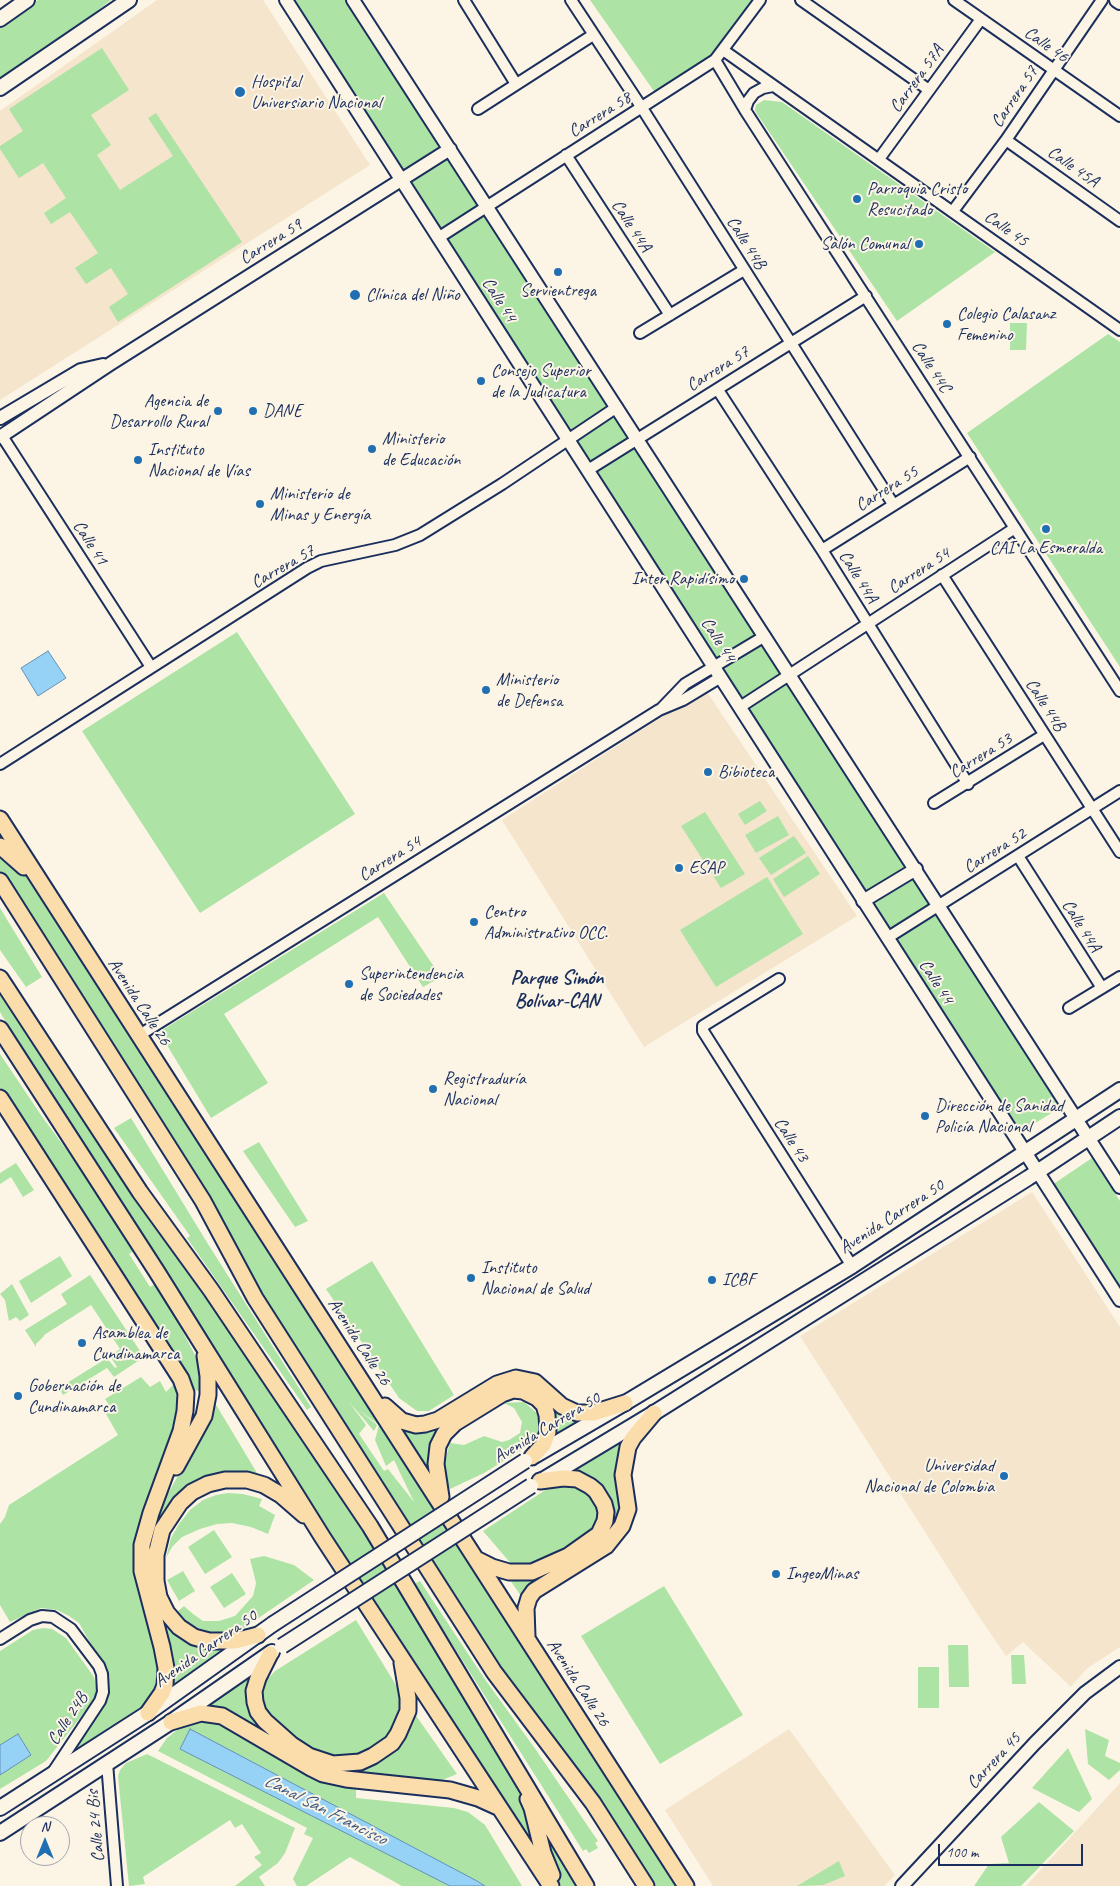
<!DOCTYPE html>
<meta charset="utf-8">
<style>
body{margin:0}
#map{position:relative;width:1120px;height:1886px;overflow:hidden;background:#fcf5e5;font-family:Caveat,sans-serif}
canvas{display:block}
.north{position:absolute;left:20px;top:1816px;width:50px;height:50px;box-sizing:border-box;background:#fcf5e5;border:1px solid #a2a6af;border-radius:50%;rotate:0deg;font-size:14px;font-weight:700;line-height:20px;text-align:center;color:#1b2f5e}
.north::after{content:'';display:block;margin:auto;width:18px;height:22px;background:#1f6fb2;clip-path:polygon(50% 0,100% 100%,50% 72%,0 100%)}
.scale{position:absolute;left:938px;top:1844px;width:145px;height:22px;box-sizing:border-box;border:2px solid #1b2f5e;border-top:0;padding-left:6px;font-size:15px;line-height:18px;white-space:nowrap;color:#1b2f5e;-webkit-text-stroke:4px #fcf5e5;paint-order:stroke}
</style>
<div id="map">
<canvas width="1120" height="1886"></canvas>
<div class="north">N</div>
<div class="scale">100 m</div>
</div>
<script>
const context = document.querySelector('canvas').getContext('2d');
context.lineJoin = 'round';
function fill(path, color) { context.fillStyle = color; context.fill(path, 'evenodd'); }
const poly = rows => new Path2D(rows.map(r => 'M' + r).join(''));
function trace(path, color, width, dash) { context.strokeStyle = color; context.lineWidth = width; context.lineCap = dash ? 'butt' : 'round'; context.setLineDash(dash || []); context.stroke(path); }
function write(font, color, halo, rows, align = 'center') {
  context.font = font + ' Caveat,sans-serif'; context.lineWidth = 4; context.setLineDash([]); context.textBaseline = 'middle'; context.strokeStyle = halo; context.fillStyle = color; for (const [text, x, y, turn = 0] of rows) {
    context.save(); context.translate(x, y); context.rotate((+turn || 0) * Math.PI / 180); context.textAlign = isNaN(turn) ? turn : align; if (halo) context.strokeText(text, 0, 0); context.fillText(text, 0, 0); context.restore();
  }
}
const built = poly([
 [157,0,263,0,370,165,0,400,0,111],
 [705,689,857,916,644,1047,502,820],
 [1032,1192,1120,1327,1120,1647,1086,1669,1071,1687,1023,1642,1006,1656,978,1615,800,1336],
 [789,1729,895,1875,884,1886,713,1886,665,1810],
 [1120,1783,1120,1886,1026,1886]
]);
const green = poly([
 [38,0,111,0,44,52,0,82,0,28],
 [293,0,345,0,1061,1107,1021,1132],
 [590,0,753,0,713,57,656,94],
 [102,48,129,90,91,115,111,145,97,155,120,190,173,156,148,118,156,113,242,242,118,322,109,307,128,294,111,268,86,284,75,268,98,253,70,212,51,224,44,213,66,198,43,163,19,178,0,149,0,146,23,131,9,109],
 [764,100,782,102,995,252,897,321,757,114,755,110,756,105],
 [1010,323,1027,323,1026,350,1010,350],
 [1108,334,1120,342,1120,667,967,433],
 [237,632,355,814,200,913,82,731],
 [760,801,767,811,745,825,738,814],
 [705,812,745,874,721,888,681,826],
 [778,816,789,835,756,853,745,835],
 [794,836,806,853,771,875,759,858],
 [0,853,24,874,121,1020,222,1180,678,1886,652,1886,462,1612,260,1297,233,1241,173,1140,0,873],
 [349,1402,374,1431,377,1425,359,1410,379,1425,375,1440,386,1466,394,1460,414,1502,388,1469,384,1471,359,1434,366,1425],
 [808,856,820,874,784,897,773,879],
 [767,877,803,934,716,987,680,930],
 [384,893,441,977,423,987,378,917,224,1014,268,1083,211,1118,159,1032],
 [0,908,42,977,26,987,0,950],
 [0,985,155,1222,359,1517,507,1767,523,1798,537,1861,215,1353,175,1286,23,1051,0,1012],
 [0,1054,43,1118,83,1172,135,1250,129,1254,150,1287,157,1283,195,1355,203,1375,203,1391,190,1390,0,1087],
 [131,1118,208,1244,311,1407,307,1410,187,1238,190,1236,114,1128],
 [259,1142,308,1221,295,1227,243,1151],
 [1092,1158,1120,1201,1120,1290,1052,1185],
 [16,1163,34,1190,23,1197,11,1177,0,1184,0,1173],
 [60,1256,72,1276,31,1303,19,1281],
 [372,1261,454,1395,429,1411,417,1411,399,1398,326,1289],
 [90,1275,144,1357,114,1377,107,1368,63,1395,59,1388,107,1358,115,1368,117,1367,110,1356,120,1349,91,1305,44,1335,44,1336,36,1344,36,1347,25,1330,67,1304,61,1294],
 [12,1284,29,1315,20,1321,16,1317,9,1321,5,1300,0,1294],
 [141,1377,150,1387,160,1381,166,1392,174,1384,181,1401,181,1413,135,1559,138,1586,155,1651,158,1675,153,1693,144,1705,73,1751,108,1700,109,1691,108,1675,79,1623,69,1616,57,1610,41,1608,10,1622,0,1605,0,1524,5,1517,9,1505,118,1435,106,1414,112,1410,105,1399],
 [539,1389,586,1421,548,1444],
 [524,1402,539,1415,542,1422,536,1441,484,1473,450,1489,445,1479,445,1461,450,1443,464,1445,484,1436,502,1442,509,1440,520,1433,522,1422,514,1408,504,1403],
 [215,1403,257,1473,236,1473,209,1476,187,1486,159,1523,164,1619,230,1648,169,1689,150,1583,148,1536,153,1520,209,1421],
 [444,1423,431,1448,428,1461,429,1474,398,1426],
 [628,1439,623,1510,610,1536,523,1599,508,1577,582,1552,609,1512,570,1473],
 [572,1483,594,1495,599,1512,595,1530,585,1540,528,1569,513,1566,483,1531,553,1485],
 [228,1493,243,1494,262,1499,259,1506,275,1515,268,1534,251,1527,232,1523,217,1524,200,1529,182,1537,172,1547,166,1558,171,1538,179,1524,190,1510,203,1500,216,1495],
 [214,1530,232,1557,205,1574,188,1547],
 [264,1556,294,1565,314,1580,244,1628,231,1633,213,1633,198,1628,185,1621,177,1612,184,1606,193,1614,203,1621,219,1621,235,1616,253,1596,256,1583,250,1559],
 [183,1571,195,1591,179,1601,167,1580],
 [232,1573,246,1594,224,1608,210,1587],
 [420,1581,484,1678,536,1750,598,1841,595,1843,598,1848,589,1853,586,1849,583,1851,414,1584],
 [664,1586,743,1715,660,1764,581,1636],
 [356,1620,399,1690,399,1707,395,1725,387,1740,371,1751,351,1758,332,1757,313,1752,273,1722,266,1710,261,1694,266,1681,275,1671],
 [43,1628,52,1629,66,1638,94,1677,97,1690,95,1699,46,1761,0,1789,0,1651,33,1630],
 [948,1645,968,1645,969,1687,949,1687],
 [1011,1655,1024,1655,1026,1684,1012,1684],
 [918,1667,939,1667,939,1708,918,1708],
 [255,1671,250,1691,304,1756,377,1759,412,1710,457,1774,435,1783,331,1772,223,1710,205,1705],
 [213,1719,356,1786,356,1798,454,1808,468,1812,485,1825,522,1886,402,1886,350,1857,306,1886,297,1886,293,1879,313,1838,304,1834,307,1828,158,1751,167,1738,181,1727,200,1721],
 [1085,1729,1109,1740,1105,1756,1120,1763,1120,1770,1109,1780,1088,1764],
 [1068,1748,1092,1799,1079,1812,1032,1788],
 [147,1754,295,1828,285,1853,278,1863,259,1877,265,1886,235,1886,262,1865,254,1857,261,1853,242,1824,235,1828,230,1820,143,1877,145,1884,129,1886,118,1776,120,1770,126,1763],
 [1039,1802,1074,1831,1021,1886,974,1886,989,1864,1009,1863,1001,1837],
 [540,1819,579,1886,561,1886,557,1880,547,1850],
 [839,1861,845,1876,823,1885,797,1886]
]);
const water = poly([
 [48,651,66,678,38,696,21,668,48,651],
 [190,1729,477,1881,485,1886,450,1886,180,1749,190,1729],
 [18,1734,31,1755,0,1775,0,1745,18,1734]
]);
const minor = poly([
 [464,0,516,84],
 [571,0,642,108,893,504],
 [801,0,929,90],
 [954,0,1120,116],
 [723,50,1120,330],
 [715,60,745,110,1120,691],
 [478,109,593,35],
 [745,110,748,101,754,93,763,88,773,86],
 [1006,140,1120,221],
 [566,155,670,315],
 [879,159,981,19],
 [953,211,1006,140,1102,0],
 [438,238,715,60,760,0],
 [640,333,744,270],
 [718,390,822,550,968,784],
 [2,436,151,667],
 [588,470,866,296],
 [822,550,970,457],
 [942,575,1120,852],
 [740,707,1015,528],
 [662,708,685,684,765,636],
 [0,764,307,568,321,561,395,545,420,535,502,484,617,407],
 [934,803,1044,735],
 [1018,856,1102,988],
 [887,938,1120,791],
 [779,979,703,1026,703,1031,852,1266],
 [1069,1008,1120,977],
 [138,1036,659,710,683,700,721,677],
 [0,1639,30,1620,42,1616,53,1617,71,1629,99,1666,102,1674,103,1692,100,1701,53,1772],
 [107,1763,117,1886]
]);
const tertiary = poly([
 [286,0,1120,1300],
 [353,0,1120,1187],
 [0,418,81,370,103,365],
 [0,437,110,364,450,149],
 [863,901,916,869],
 [902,1886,1035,1743,1085,1693,1120,1667]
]);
const secondary = poly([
 [1117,0,1120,2],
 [0,19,27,0],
 [0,88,129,0],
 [536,1455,625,1403,852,1266,1120,1090],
 [541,1481,654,1413,1028,1178,1120,1117],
 [0,1808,148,1713,273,1624],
 [0,1833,171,1722,272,1652]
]);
const primary = poly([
 [0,819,686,1886],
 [0,846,24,867],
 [0,881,203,1201,255,1298,494,1672,593,1803,646,1886],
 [0,978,140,1192,211,1290,370,1526,586,1886],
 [0,1029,157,1272,323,1538,551,1886],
 [0,1098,181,1379,186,1393,185,1411,181,1431,151,1513,142,1545,142,1571,162,1647,166,1668,165,1685,162,1693,148,1713],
 [385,1406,402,1421,416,1425,425,1424,438,1420,497,1384,516,1378,535,1382,562,1406,577,1413,593,1413,625,1403],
 [176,1467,204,1416,208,1395,208,1376,205,1356],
 [441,1497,436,1464,438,1446,444,1434,455,1423,502,1394,513,1390,523,1391,537,1398,544,1405,547,1415,548,1432,543,1445,532,1457],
 [478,1560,492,1567,509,1572,532,1572,568,1556,599,1534,605,1521,606,1512,604,1504,596,1491,590,1486,577,1479,563,1478,540,1481],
 [258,1635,235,1641,209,1641,194,1637,179,1627,167,1613,159,1597,156,1581,156,1555,162,1530,180,1503,192,1492,208,1484,225,1480,247,1480,264,1485,281,1495,304,1515],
 [527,1636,526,1608,529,1598,534,1591,606,1546,622,1526,628,1509,623,1475,628,1447,633,1438,654,1413],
 [270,1654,258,1678,254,1691,255,1702,258,1712,265,1721,292,1745,309,1756,333,1764,360,1762,373,1756,392,1743,398,1734,408,1711,408,1698,402,1663],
 [171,1722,201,1713,222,1716,311,1768,323,1774,346,1779,450,1790,478,1798,500,1808],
 [528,1799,532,1808,543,1853,552,1875]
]);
const secondaryBridge = poly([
 [273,1624,525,1461],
 [282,1646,531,1486]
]);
const markers = [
 [240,92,6,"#1f6fb2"],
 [857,199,5,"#1f6fb2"],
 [919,244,5,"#1f6fb2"],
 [558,272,5,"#1f6fb2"],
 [355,295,6,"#1f6fb2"],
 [947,324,5,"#1f6fb2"],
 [481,381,5,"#1f6fb2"],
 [218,411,5,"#1f6fb2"],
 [253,411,5,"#1f6fb2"],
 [372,449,5,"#1f6fb2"],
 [138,460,5,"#1f6fb2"],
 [260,504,5,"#1f6fb2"],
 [1046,529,5,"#1f6fb2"],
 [744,579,5,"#1f6fb2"],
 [486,690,5,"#1f6fb2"],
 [708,772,5,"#1f6fb2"],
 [679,868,5,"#1f6fb2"],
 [474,922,5,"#1f6fb2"],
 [349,984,5,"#1f6fb2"],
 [433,1089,5,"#1f6fb2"],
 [925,1116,5,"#1f6fb2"],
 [471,1278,5,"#1f6fb2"],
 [712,1280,5,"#1f6fb2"],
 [82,1343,5,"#1f6fb2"],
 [18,1396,5,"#1f6fb2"],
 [1004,1476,5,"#1f6fb2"],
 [776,1574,5,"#1f6fb2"]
];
const streetNames = [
 ["Calle 46",1046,45,35],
 ["Carrera 57A",917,79,-54],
 ["Carrera 57",1015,97,-56],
 ["Carrera 58",600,115,-32],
 ["Calle 45A",1073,167,35],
 ["Calle 44A",631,226,57],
 ["Calle 45",1006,229,35],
 ["Carrera 59",271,242,-32],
 ["Calle 44B",746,243,58],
 ["Calle 44",499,300,57],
 ["Calle 44C",931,367,57],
 ["Carrera 57",718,369,-32],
 ["Carrera 55",887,489,-32],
 ["Calle 41",90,543,57],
 ["Carrera 57",283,567,-30],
 ["Carrera 54",919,571,-33],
 ["Calle 44A",858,577,58],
 ["Calle 44",718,640,57],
 ["Calle 44B",1045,705,57],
 ["Carrera 53",981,756,-32],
 ["Carrera 52",995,851,-32],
 ["Carrera 54",390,859,-32],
 ["Calle 44A",1081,926,58],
 ["Calle 44",936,982,57],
 ["Avenida Calle 26",139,1002,57],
 ["Calle 43",791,1140,57],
 ["Avenida Carrera 50",892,1217,-33],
 ["Avenida Calle 26",359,1342,57],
 ["Avenida Carrera 50",547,1428,-31],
 ["Avenida Carrera 50",206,1649,-35],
 ["Avenida Calle 26",578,1683,57],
 ["Calle 24B",68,1719,-57],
 ["Carrera 45",994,1761,-47],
 ["Calle 24 Bis",96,1826,-95]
];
const poiNames = [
 ["Hospital",251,82],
 ["Universiario Nacional",251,103],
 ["Parroquia Cristo",867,189],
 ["Resucitado",867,210],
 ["Salón Comunal",909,244,"right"],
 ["Servientrega",558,291,"center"],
 ["Clínica del Niño",366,295],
 ["Colegio Calasanz",957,314],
 ["Femenino",957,335],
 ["Consejo Superior",491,371],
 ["de la Judicatura",491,392],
 ["Agencia de",208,401,"right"],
 ["Desarrollo Rural",208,422,"right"],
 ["DANE",263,411],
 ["Ministerio",382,439],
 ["de Educación",382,460],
 ["Instituto",148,450],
 ["Nacional de Vías",148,471],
 ["Ministerio de",270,494],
 ["Minas y Energía",270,515],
 ["CAI La Esmeralda",1046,548,"center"],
 ["Inter Rapidísimo",734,579,"right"],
 ["Ministerio",496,680],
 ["de Defensa",496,701],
 ["Bibioteca",718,772],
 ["ESAP",689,868],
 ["Centro",484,912],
 ["Administrativo OCC.",484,933],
 ["Superintendencia",359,974],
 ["de Sociedades",359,995],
 ["Registraduría",443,1079],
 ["Nacional",443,1100],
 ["Dirección de Sanidad",935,1106],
 ["Policía Nacional",935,1127],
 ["Instituto",481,1268],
 ["Nacional de Salud",481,1289],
 ["ICBF",722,1280],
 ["Asamblea de",92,1333],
 ["Cundinamarca",92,1354],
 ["Gobernación de",28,1386],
 ["Cundinamarca",28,1407],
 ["Universidad",994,1466,"right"],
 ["Nacional de Colombia",994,1487,"right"],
 ["IngeoMinas",786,1574]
];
const waterNames = [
 ["Canal San Francisco",325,1810,27]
];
const quarterNames = [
 ["Parque Simón",557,979],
 ["Bolívar-CAN",557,1002]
];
fill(built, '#f4e5cc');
fill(green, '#ade3a5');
fill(water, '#95d2f6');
trace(water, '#6491b9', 1);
trace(minor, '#1b2f5e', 14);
trace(tertiary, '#1b2f5e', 16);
trace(secondary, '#1b2f5e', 18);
trace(primary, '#1b2f5e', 19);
trace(minor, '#fcf5e5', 10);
trace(tertiary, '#fcf5e5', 12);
trace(secondary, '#fcf5e5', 14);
trace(primary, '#fbddab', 15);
trace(secondaryBridge, '#1b2f5e', 18, []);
trace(secondaryBridge, '#fcf5e5', 14);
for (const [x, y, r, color] of markers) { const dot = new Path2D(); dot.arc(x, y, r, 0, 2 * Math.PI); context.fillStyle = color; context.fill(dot); trace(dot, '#fcf5e5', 2); }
write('18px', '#1b2f5e', '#fcf5e5', streetNames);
write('18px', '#1b2f5e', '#fcf5e5', poiNames, 'left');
write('italic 19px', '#3a5884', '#fcf5e5', waterNames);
write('bold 20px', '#1b2f5e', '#fcf5e5', quarterNames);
</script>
